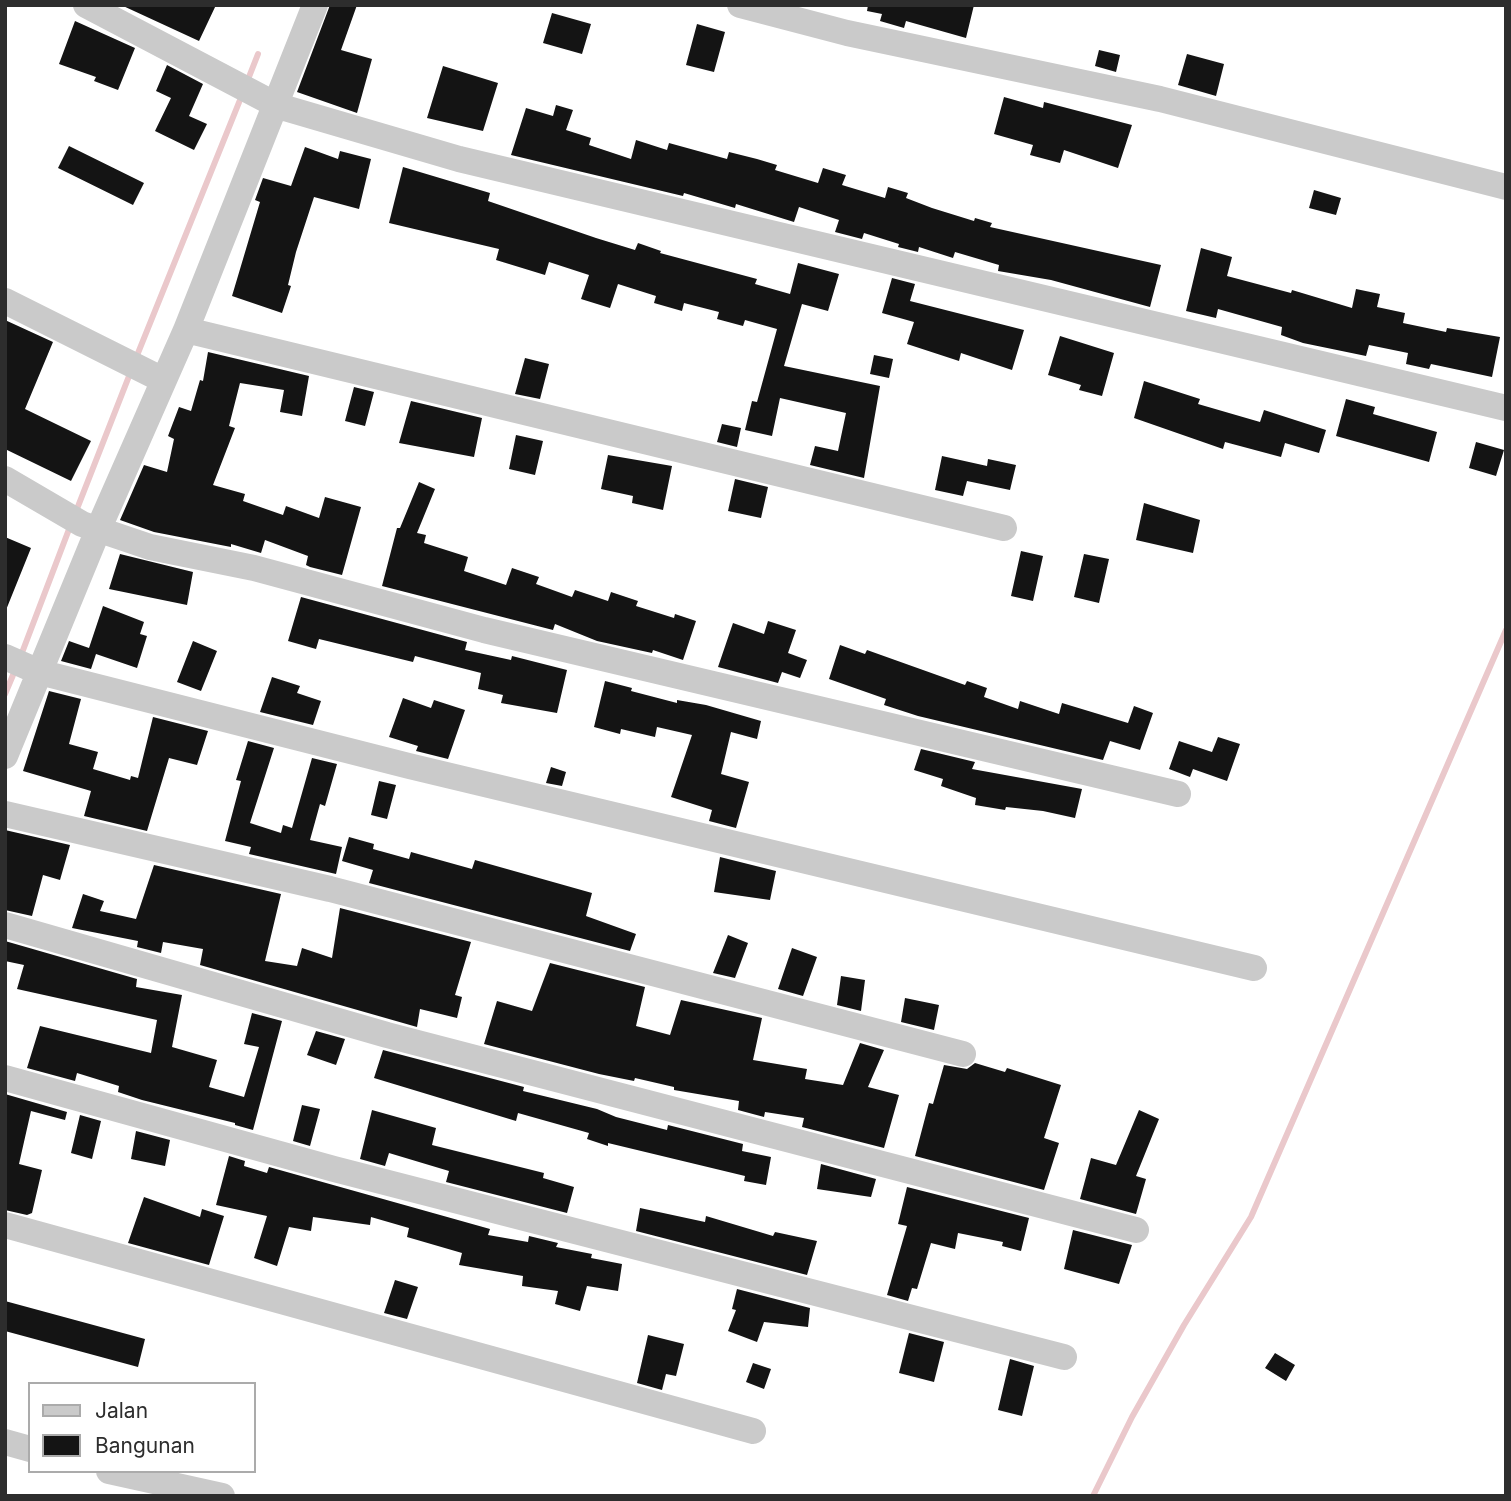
<!DOCTYPE html>
<style>
body{margin:0}
#map{position:relative;width:1511px;height:1501px;overflow:hidden;background:#fff;font-family:Inter,sans-serif}
canvas{display:block}
.frame{position:absolute;inset:0;border:7px solid #2d2d2d;pointer-events:none}
.legend{position:absolute;left:28px;top:1382px;width:228px;height:91px;box-sizing:border-box;background:#fff;border:2px solid #ababab;margin:0;padding:9px 12px;list-style:none;font-size:21px;color:#2d2d2d}
.legend li{display:flex;align-items:center;gap:14px;height:35px}
.legend b{width:35px;border:2px solid #ababab}
</style>
<div id="map">
<canvas width="1511" height="1501"></canvas>
<div class="frame"></div>
<ul class="legend">
<li><b style="height:9px;background:#cacaca"></b>Jalan</li>
<li><b style="height:19px;background:#141414"></b>Bangunan</li>
</ul>
</div>
<script>
const context = document.querySelector('canvas').getContext('2d');
context.lineJoin = 'round';
const poly = rows => new Path2D(rows.map(r => 'M' + r).join(''));
function trace(path, color, width, dash) { context.strokeStyle = color; context.lineWidth = width; context.lineCap = dash ? 'butt' : 'round'; context.setLineDash(dash || []); context.stroke(path); }
function fill(path, color) { context.fillStyle = color; context.fill(path, 'evenodd'); }
const stream = poly([
 [247,82,258,54],
 [136,358,242,95],
 [75,514,131,371],
 [20,658,71,524],
 [5,694,16,668],
 [1093,1496,1132,1417,1184,1325,1251,1217,1506,630]
]);
const building = poly([
 [121,5,216,5,199,41],
 [330,5,357,5,341,50,372,59,357,113,297,92],
 [868,5,974,5,966,38,906,21,904,28,880,21,882,14,867,11],
 [552,13,591,24,582,54,543,43],
 [75,21,135,48,118,90,94,81,96,77,59,64],
 [697,24,725,32,714,72,686,65],
 [1099,50,1120,55,1116,72,1095,66],
 [1187,54,1224,64,1216,96,1178,85],
 [167,65,203,84,189,116,207,124,194,150,155,131,171,98,156,91],
 [443,66,498,83,483,131,427,118],
 [1004,97,1043,108,1044,102,1132,125,1118,168,1064,150,1060,163,1030,155,1033,145,994,134],
 [556,105,573,110,566,130,591,138,589,145,631,159,636,140,667,150,669,143,727,159,729,152,757,159,777,165,775,170,818,183,823,168,846,175,842,185,885,198,888,187,908,193,906,198,932,208,974,221,975,218,992,223,990,227,1161,265,1150,307,1051,280,998,271,999,265,955,252,953,258,919,247,918,252,898,247,899,244,864,233,862,239,835,232,839,220,799,207,794,222,736,204,735,208,684,193,683,196,511,155,526,108,553,116],
 [69,146,144,183,133,205,58,168],
 [305,147,338,159,340,151,371,159,359,209,314,197,296,252,288,285,291,286,282,313,232,296,260,202,255,200,263,178,291,186],
 [403,167,490,193,488,201,596,238,635,250,638,243,661,251,660,253,757,279,755,284,790,294,798,263,839,274,828,311,802,304,784,366,880,386,864,478,810,465,815,446,838,451,846,413,780,398,772,436,745,430,752,401,757,402,777,329,745,320,743,326,717,319,719,312,684,303,682,311,654,303,656,296,618,284,610,308,581,299,589,275,549,262,545,275,496,260,499,249,389,223],
 [1314,190,1341,198,1336,215,1309,208],
 [1201,248,1232,257,1227,276,1291,293,1292,290,1352,308,1356,289,1380,294,1377,307,1405,313,1403,323,1446,332,1447,328,1500,337,1492,377,1431,364,1429,369,1406,364,1408,353,1369,345,1366,356,1303,343,1281,335,1282,327,1218,309,1216,318,1186,311],
 [892,278,915,284,910,301,1024,330,1012,370,961,353,959,361,907,344,914,322,882,313],
 [5,320,53,342,25,409,91,441,71,481,5,449],
 [1060,336,1114,353,1102,396,1079,390,1081,385,1048,375],
 [208,352,309,376,302,416,280,412,284,390,240,383,229,426,235,428,213,485,245,494,243,501,283,515,286,506,319,518,325,497,361,507,342,575,310,567,306,565,308,556,265,540,261,553,231,544,231,547,154,532,120,520,144,465,167,472,174,439,168,436,179,407,191,411,200,380,203,381],
 [874,355,893,359,889,378,870,374],
 [525,358,549,364,540,399,515,394],
 [1144,381,1200,399,1198,404,1260,422,1264,410,1326,430,1319,453,1285,443,1281,457,1225,442,1223,449,1134,418],
 [354,387,374,392,365,426,345,421],
 [1346,399,1375,407,1373,414,1437,432,1429,462,1336,436],
 [411,401,482,418,474,457,399,443],
 [722,424,741,428,737,447,717,442],
 [516,435,543,441,535,475,509,469],
 [1476,442,1504,450,1496,476,1469,468],
 [608,455,672,466,663,510,632,503,633,496,601,489],
 [942,456,987,466,988,459,1016,465,1010,490,967,481,963,496,935,490],
 [735,479,768,487,761,518,728,511],
 [419,482,435,489,417,533,426,535,424,543,468,557,464,571,506,585,512,568,539,577,536,584,572,597,575,590,608,601,611,592,638,601,636,606,674,618,675,614,696,621,683,660,653,650,652,653,597,641,555,624,553,630,382,586,397,528,400,528],
 [1144,503,1200,520,1193,553,1136,540],
 [5,537,31,548,6,610,5,610],
 [1021,551,1043,556,1033,601,1011,596],
 [120,554,193,572,187,605,109,589],
 [1084,554,1109,559,1099,603,1074,597],
 [301,597,467,642,465,650,511,660,512,656,567,670,557,713,501,703,503,695,478,689,481,673,415,656,413,662,319,639,316,649,288,641],
 [103,606,144,622,140,634,147,636,137,668,96,654,91,669,61,661,69,641,89,648],
 [768,621,796,630,788,653,807,660,800,678,782,672,778,683,718,667,733,623,764,634],
 [193,641,217,651,201,691,177,682],
 [840,645,865,654,867,650,965,685,967,681,987,688,984,697,1018,709,1020,701,1059,714,1062,703,1128,723,1134,706,1153,713,1140,750,1110,741,1103,760,918,716,884,705,886,699,829,679],
 [272,677,300,686,297,693,321,701,313,725,260,712],
 [605,681,632,688,631,691,677,703,677,700,706,705,761,721,757,739,731,732,721,774,749,782,736,828,709,821,712,810,671,797,692,735,657,727,655,737,621,729,620,734,594,727],
 [49,691,81,699,69,744,98,752,93,769,130,780,131,776,138,778,153,717,208,731,197,765,169,758,147,831,84,816,91,791,23,771],
 [403,698,431,708,434,700,465,710,448,759,416,751,418,746,389,737],
 [1218,737,1240,744,1227,781,1193,769,1190,777,1169,769,1179,741,1212,752],
 [248,741,274,748,250,823,281,833,283,825,292,828,312,758,337,764,325,806,320,804,310,840,342,847,336,874,249,854,251,847,225,841,241,781,236,780],
 [921,749,975,762,972,769,1082,789,1075,818,1043,811,1006,807,1005,810,975,805,976,798,941,786,943,779,914,770],
 [551,767,566,772,562,786,546,783],
 [379,781,396,785,387,819,371,815],
 [5,830,70,845,60,880,43,875,32,916,5,910],
 [349,837,374,844,373,849,409,859,411,852,472,869,475,860,592,893,586,916,636,934,630,951,369,883,373,870,342,861],
 [720,857,776,871,770,900,714,892],
 [154,865,281,894,265,961,297,966,302,948,332,958,340,908,471,942,455,995,462,997,457,1018,420,1009,417,1027,200,965,203,949,163,942,161,953,137,947,138,941,72,928,83,894,104,901,100,911,136,919],
 [728,935,748,943,735,978,713,973],
 [5,941,137,979,136,987,182,995,172,1047,217,1060,209,1087,244,1097,259,1047,244,1044,252,1013,282,1021,253,1130,235,1125,235,1123,142,1100,118,1092,119,1086,77,1073,75,1081,27,1068,40,1026,151,1053,157,1020,17,989,24,965,5,961],
 [792,948,817,957,803,996,778,989],
 [550,963,645,987,636,1026,670,1035,681,1000,762,1018,753,1060,807,1069,805,1079,843,1085,860,1043,884,1050,868,1087,899,1095,884,1148,802,1127,804,1118,765,1112,764,1117,738,1110,739,1101,674,1090,674,1087,635,1078,634,1081,599,1074,484,1044,497,1001,532,1011],
 [841,976,865,980,861,1011,837,1005],
 [905,998,939,1005,934,1030,901,1022],
 [316,1031,345,1039,336,1065,307,1055],
 [383,1050,524,1087,523,1091,597,1109,616,1117,667,1130,668,1125,743,1144,742,1151,771,1157,766,1185,744,1181,745,1176,608,1143,608,1146,587,1139,589,1133,518,1113,516,1121,374,1078],
 [975,1063,1005,1072,1007,1068,1061,1085,1044,1138,1059,1143,1044,1190,915,1156,929,1103,933,1104,944,1065,967,1069],
 [5,1094,67,1112,65,1120,31,1111,19,1164,42,1170,32,1213,27,1215,5,1210],
 [302,1105,320,1109,310,1146,293,1141],
 [372,1110,436,1128,432,1145,544,1173,543,1178,574,1187,567,1213,446,1182,449,1171,389,1153,385,1166,360,1159],
 [1139,1110,1159,1119,1136,1176,1146,1179,1136,1214,1080,1199,1091,1158,1116,1165],
 [80,1115,101,1121,92,1159,71,1153],
 [136,1131,170,1140,165,1166,131,1159],
 [229,1156,245,1161,244,1166,267,1173,269,1167,490,1229,488,1235,528,1242,529,1236,558,1243,556,1247,592,1254,591,1258,622,1264,618,1291,587,1286,580,1311,555,1304,558,1291,522,1286,523,1276,459,1265,462,1253,407,1237,409,1228,371,1217,370,1225,313,1217,311,1231,289,1227,277,1266,254,1258,267,1216,216,1205],
 [821,1164,876,1179,871,1197,817,1189],
 [907,1187,1029,1218,1021,1251,1002,1246,1003,1242,958,1233,955,1249,931,1243,917,1289,912,1288,908,1301,887,1295,907,1226,898,1224],
 [144,1197,200,1217,202,1209,224,1216,209,1265,128,1243],
 [640,1208,705,1222,706,1216,773,1236,775,1232,817,1241,807,1275,636,1231],
 [1073,1230,1132,1245,1119,1284,1064,1269],
 [395,1280,418,1287,407,1319,384,1313],
 [737,1289,810,1308,808,1327,764,1322,757,1342,728,1331,736,1310,732,1309],
 [5,1301,145,1339,138,1367,5,1331],
 [909,1333,944,1342,934,1382,899,1373],
 [648,1335,684,1344,676,1376,666,1374,662,1390,637,1383],
 [1275,1353,1295,1365,1286,1381,1265,1368],
 [1010,1359,1034,1366,1022,1416,998,1410],
 [753,1363,771,1369,764,1389,746,1382]
]);
const minor = poly([
 [86,5,278,106,459,159,1506,408],
 [740,5,847,33,1160,99,1506,187],
 [5,301,163,380],
 [186,330,1004,528],
 [5,479,82,524,150,547,254,568,484,630,1178,794],
 [5,657,39,672,409,766,1254,968],
 [5,756,98,530,186,330,315,5],
 [5,814,330,889,963,1054],
 [5,925,387,1035,1136,1230],
 [5,1078,334,1169,1064,1357],
 [5,1225,753,1431],
 [5,1442,30,1449],
 [109,1471,222,1496]
]);
trace(stream, '#eac8cb', 6);
fill(building, '#141414');
trace(minor, '#cacaca', 26);
</script>
